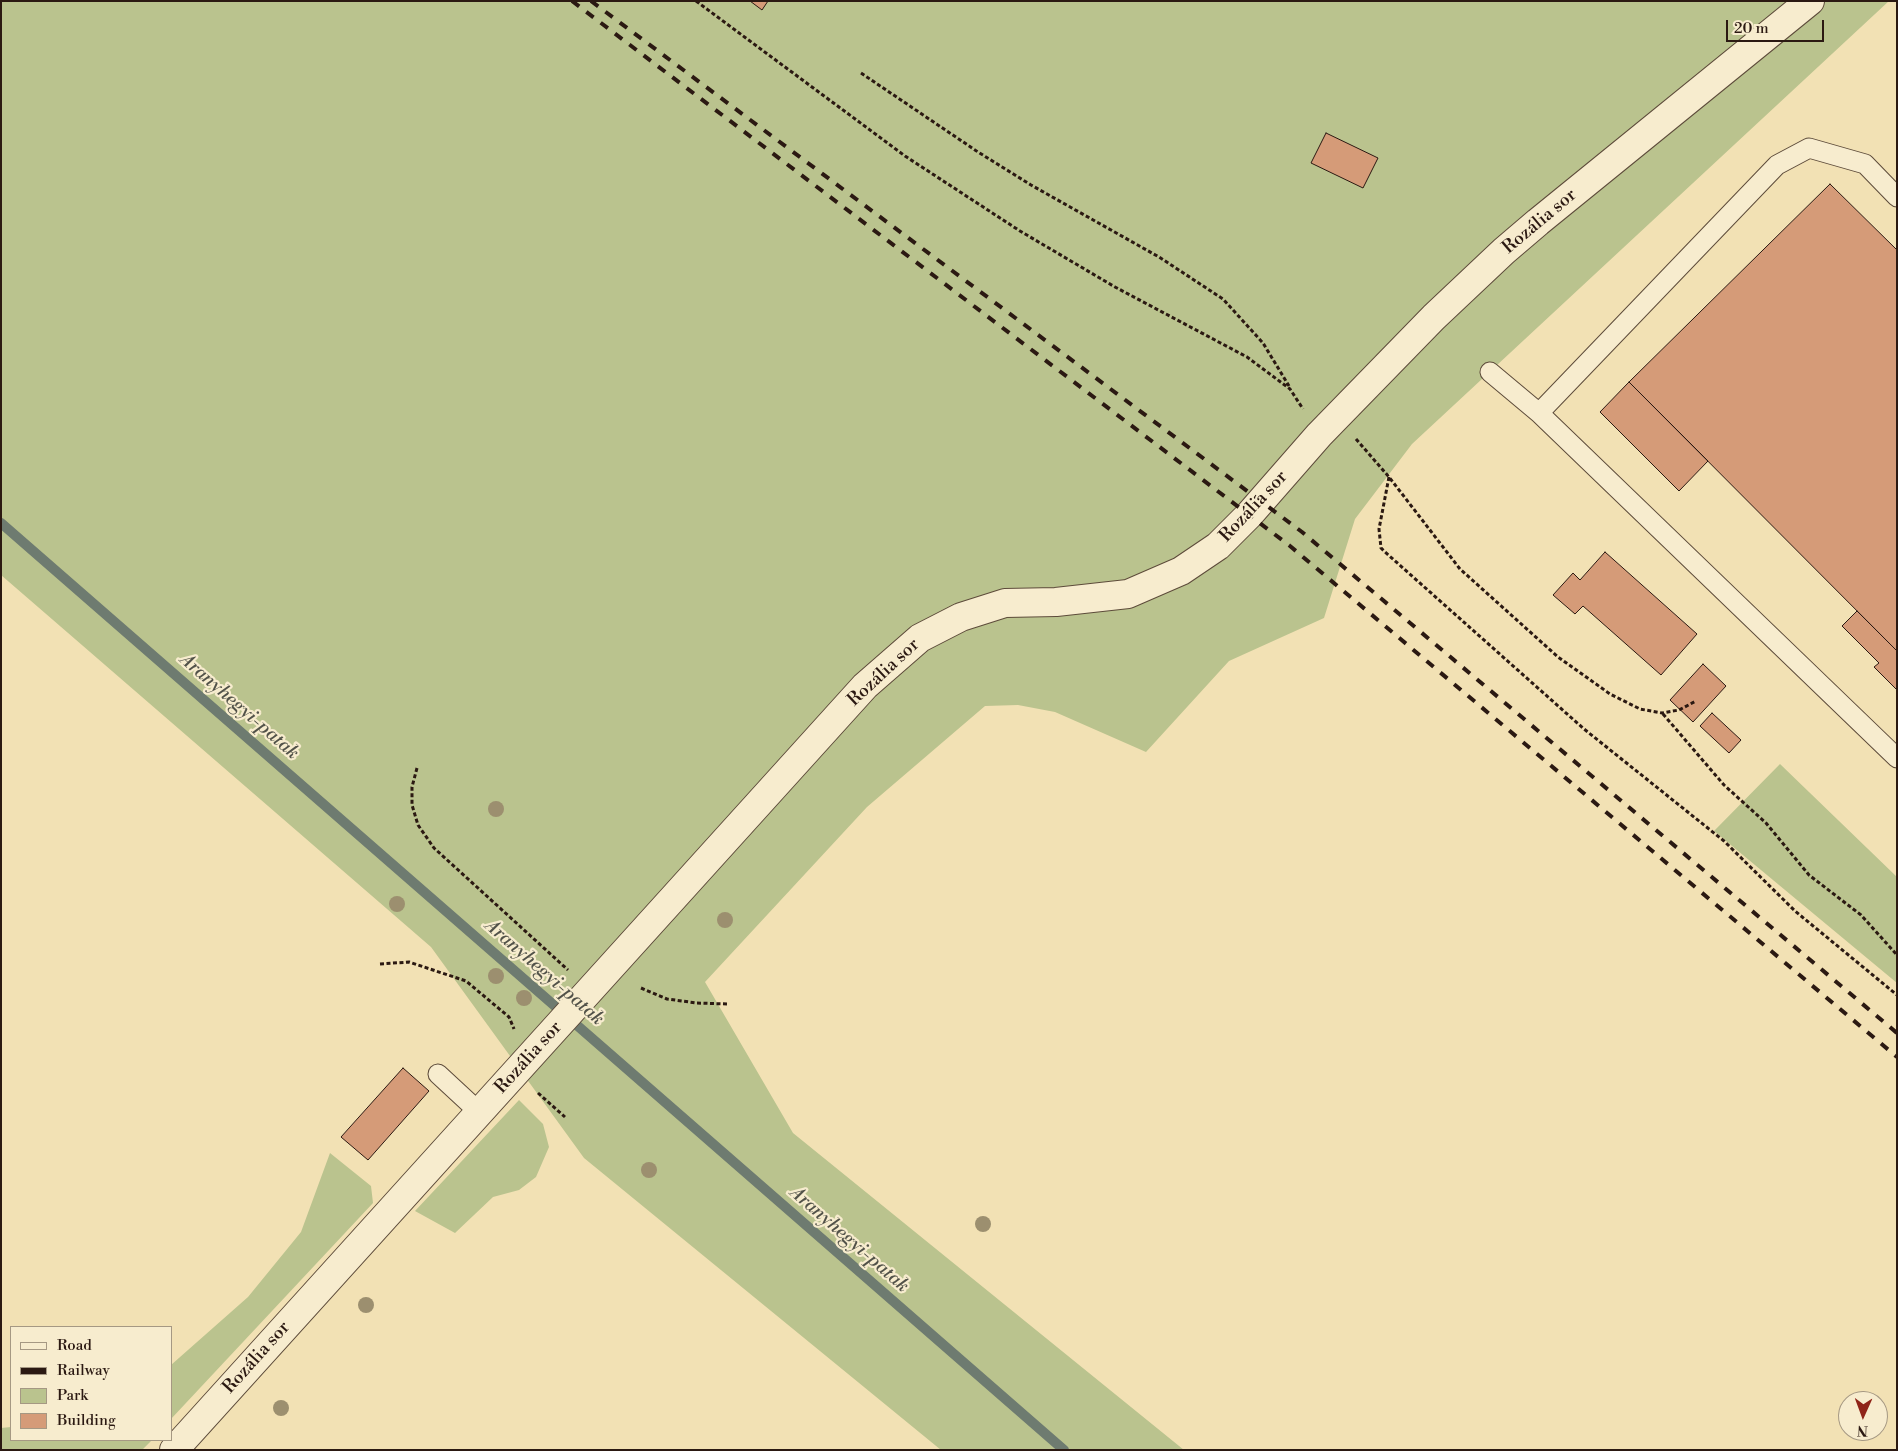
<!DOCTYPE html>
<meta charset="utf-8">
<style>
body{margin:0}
#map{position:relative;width:1898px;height:1451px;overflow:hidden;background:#f2e1b4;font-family:"Libre Bodoni",serif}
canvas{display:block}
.frame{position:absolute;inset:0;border:2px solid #2b1912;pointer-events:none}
.legend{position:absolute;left:10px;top:1326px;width:162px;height:115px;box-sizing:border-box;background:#f7ecce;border:1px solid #a59883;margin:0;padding:6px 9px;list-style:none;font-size:15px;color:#2b1912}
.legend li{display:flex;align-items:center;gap:10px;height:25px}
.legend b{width:25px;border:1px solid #a59883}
.north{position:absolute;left:1838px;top:1391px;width:50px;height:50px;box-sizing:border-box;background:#f7ecce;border:1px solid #a59883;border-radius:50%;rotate:182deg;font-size:14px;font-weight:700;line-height:20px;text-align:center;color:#2b1912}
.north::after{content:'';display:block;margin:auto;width:18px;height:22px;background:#8f2418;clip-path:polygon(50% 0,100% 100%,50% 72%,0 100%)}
.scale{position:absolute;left:1726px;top:20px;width:98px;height:22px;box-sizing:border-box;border:2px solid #2b1912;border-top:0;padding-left:6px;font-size:15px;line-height:18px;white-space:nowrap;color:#2b1912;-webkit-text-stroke:4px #f7ecce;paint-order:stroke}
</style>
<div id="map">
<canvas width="1898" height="1451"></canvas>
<div class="frame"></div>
<ul class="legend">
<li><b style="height:6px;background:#f7ecce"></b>Road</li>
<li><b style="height:6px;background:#2b1912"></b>Railway</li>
<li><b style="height:14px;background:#bac38e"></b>Park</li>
<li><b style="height:14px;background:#d59b78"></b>Building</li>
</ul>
<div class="north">N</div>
<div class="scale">20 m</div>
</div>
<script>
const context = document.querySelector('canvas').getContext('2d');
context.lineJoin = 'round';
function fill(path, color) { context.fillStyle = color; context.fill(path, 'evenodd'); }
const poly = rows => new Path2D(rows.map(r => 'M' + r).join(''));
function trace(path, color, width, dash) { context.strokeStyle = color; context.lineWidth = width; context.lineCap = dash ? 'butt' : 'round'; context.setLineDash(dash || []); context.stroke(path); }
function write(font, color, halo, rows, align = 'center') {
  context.font = font + ' "Libre Bodoni",serif'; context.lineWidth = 4.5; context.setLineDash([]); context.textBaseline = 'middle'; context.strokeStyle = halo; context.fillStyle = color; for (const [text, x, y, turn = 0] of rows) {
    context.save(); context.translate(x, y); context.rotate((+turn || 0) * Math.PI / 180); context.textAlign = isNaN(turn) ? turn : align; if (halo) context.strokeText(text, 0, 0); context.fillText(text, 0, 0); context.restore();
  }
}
const green = poly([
 [1,1,1889,1,1412,444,1355,519,1324,618,1229,661,1146,752,1055,712,1018,705,985,706,867,807,705,982,793,1133,1184,1450,941,1450,584,1158,431,947,1,575],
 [1780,764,1897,877,1897,983,1714,831],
 [519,1100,543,1124,549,1147,536,1177,519,1190,493,1197,455,1233,415,1211],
 [330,1153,371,1186,373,1203,171,1419,171,1365,248,1297,301,1232],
 [11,1427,11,1440,152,1440,142,1450,1,1450,1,1428]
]);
const stream = poly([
 [1,523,1064,1450]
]);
const building = poly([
 [750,1,768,1,762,10,750,1],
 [1326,133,1378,158,1363,188,1311,163,1326,133],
 [1830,184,1897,250,1897,651,1629,382,1830,184],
 [1629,382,1708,461,1679,491,1600,412,1629,382],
 [1605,552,1697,634,1661,675,1583,606,1575,614,1553,595,1573,573,1580,580,1605,552],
 [1857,611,1897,651,1897,690,1874,667,1879,663,1842,626,1857,611],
 [1703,664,1726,686,1693,722,1670,700,1703,664],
 [1712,713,1741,740,1729,753,1700,726,1712,713],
 [403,1068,429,1091,368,1160,341,1137,403,1068]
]);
const path = poly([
 [696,1,905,156,1020,231,1115,287,1247,357,1290,389,1303,409],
 [861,73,978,152,1031,185,1159,257,1223,299,1263,343,1289,386],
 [1356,439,1389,477,1460,569,1558,657,1610,694,1640,709,1662,713,1679,710,1696,701],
 [1389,477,1379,529,1381,548,1385,552,1584,729,1724,841,1795,911,1897,995],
 [1663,714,1724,785,1766,823,1809,875,1861,915,1897,955],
 [417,768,412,787,412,805,418,825,434,848,568,970],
 [380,964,409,962,466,981,509,1017,514,1029],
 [641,988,667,999,697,1003,727,1004],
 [538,1093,565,1117]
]);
const service = poly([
 [1490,372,1539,413,1897,758],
 [1539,413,1777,165,1809,148,1865,164,1897,197],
 [438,1074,479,1112]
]);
const minor = poly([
 [174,1450,865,686,920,638,961,617,1005,603,1056,602,1128,594,1181,571,1218,546,1249,515,1319,435,1434,317,1504,251,1538,222,1810,1]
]);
const rail = poly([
 [572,1,1290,546,1897,1057],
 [591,1,1302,532,1897,1033]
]);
const trees = [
 [496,809],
 [397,904],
 [725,920],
 [496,976],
 [524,998],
 [649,1170],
 [983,1224],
 [366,1305],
 [281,1408]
];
const streetNames = [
 ["Rozália sor",1540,222,-40],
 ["Rozália sor",1254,507,-47],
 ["Rozália sor",884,673,-43],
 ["Rozália sor",529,1058,-48],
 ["Rozália sor",257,1358,-48]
];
const waterNames = [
 ["Aranyhegyi-patak",239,707,41],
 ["Aranyhegyi-patak",544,973,41],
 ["Aranyhegyi-patak",849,1240,41]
];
fill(green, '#bac38e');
trace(stream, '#6e7b70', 10);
fill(building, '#d59b78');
trace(building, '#2b1912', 1);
trace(service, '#5d4b3a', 21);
trace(minor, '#5d4b3a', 30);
trace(path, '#2b1912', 3, [4, 2.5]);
trace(service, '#f7ecce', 19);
trace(minor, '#f7ecce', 28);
trace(rail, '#2b1912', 4, [9, 9]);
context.fillStyle = '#9c8f6f';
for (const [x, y] of trees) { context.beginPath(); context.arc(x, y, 8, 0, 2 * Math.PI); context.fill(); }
write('18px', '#2b1912', '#f7ecce', streetNames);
write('italic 19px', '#525249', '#f7ecce', waterNames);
</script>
